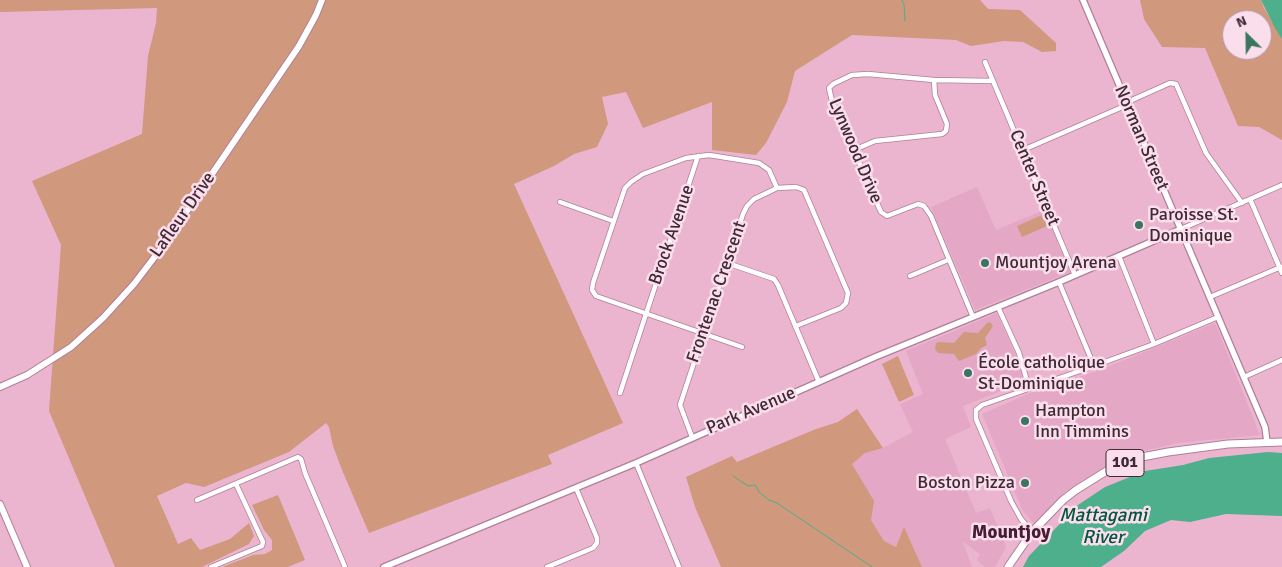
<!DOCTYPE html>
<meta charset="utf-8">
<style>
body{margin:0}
#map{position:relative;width:1282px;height:567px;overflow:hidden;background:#ebb5d0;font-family:Signika,sans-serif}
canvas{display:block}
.north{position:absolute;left:1222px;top:10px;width:50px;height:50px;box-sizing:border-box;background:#fbdeec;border:1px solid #b096a3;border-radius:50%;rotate:337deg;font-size:14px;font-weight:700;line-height:20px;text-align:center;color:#3f2a35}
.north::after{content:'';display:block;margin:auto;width:18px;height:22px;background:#39755f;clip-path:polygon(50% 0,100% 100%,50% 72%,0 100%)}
</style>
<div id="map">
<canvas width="1282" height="567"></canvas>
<div class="north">N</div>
</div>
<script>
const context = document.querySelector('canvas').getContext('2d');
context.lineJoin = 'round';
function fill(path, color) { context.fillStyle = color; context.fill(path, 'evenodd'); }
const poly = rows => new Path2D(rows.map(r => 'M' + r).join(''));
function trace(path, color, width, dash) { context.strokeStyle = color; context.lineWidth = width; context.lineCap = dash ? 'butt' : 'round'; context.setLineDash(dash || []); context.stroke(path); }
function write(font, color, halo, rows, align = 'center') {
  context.font = font + ' Signika,sans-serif'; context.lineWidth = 5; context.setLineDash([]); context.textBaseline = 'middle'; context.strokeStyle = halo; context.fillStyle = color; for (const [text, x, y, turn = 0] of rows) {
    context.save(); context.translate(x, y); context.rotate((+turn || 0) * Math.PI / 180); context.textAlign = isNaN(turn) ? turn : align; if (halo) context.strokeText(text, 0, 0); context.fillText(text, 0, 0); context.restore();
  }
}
const built = poly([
 [977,187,996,230,1044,210,1070,272,975,310,931,207],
 [997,313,1020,365,1024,382,963,406,971,427,945,439,976,513,990,508,1006,547,995,567,985,567,977,560,980,554,963,542,972,567,922,567,904,528,896,547,884,541,871,520,852,464,865,453,883,448,913,432,900,404,923,394,906,351],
 [1215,323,1260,435,1178,443,1135,453,1112,462,1066,491,1034,524,1023,511,982,414,1030,393,1100,370]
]);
const green = poly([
 [0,0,980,0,988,9,1020,10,1056,43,1056,51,1042,52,1023,42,1004,41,971,46,956,40,852,35,795,71,787,102,766,143,756,155,712,150,712,102,643,128,626,92,602,97,608,124,597,147,574,154,554,166,514,184,623,423,548,455,552,464,369,533,342,470,333,446,329,427,326,423,289,452,204,487,186,483,157,496,178,544,191,538,200,550,230,539,249,523,254,536,249,544,202,567,115,567,49,411,61,245,32,181,142,134,148,56,156,23,157,8,0,12],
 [1140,0,1261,0,1264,8,1282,38,1282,140,1259,127,1238,126,1205,48,1162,47,1144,19],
 [1232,20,1262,20,1262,50,1232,50],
 [1042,215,1047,226,1022,237,1017,226],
 [990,322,993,326,985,338,987,345,981,348,976,354,959,361,954,354,938,353,935,349,936,343,940,342,954,343,964,332,978,333,987,323],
 [898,356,914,395,899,402,882,364],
 [857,409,883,448,865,453,852,464,874,501,871,520,884,541,896,547,904,527,922,567,721,567,695,507,686,477,732,456,737,462,816,429,838,422],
 [278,495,305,560,288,567,222,567,253,555,265,554,272,550,272,540,264,530,252,505]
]);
const water = poly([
 [1261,0,1282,0,1282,39,1275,28],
 [1268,452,1282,453,1282,516,1226,514,1190,522,1171,520,1145,531,1124,551,1101,567,1023,567,1029,556,1078,505,1105,487,1145,471,1183,465,1209,458]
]);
const stream = poly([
 [902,0,904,4,905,21],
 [733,476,748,486,754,485,756,486,759,492,769,500,777,503,872,567]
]);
const minor = poly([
 [985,62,1075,275],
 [854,150,875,141,942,134,946,131,947,124,935,95,934,80],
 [1023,150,1127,105,1132,100,1170,83,1176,84,1206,153,1242,203],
 [1250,199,1282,273],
 [560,202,613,221],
 [1181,229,1282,185],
 [1119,256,1154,344],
 [727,263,774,279,778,285,819,382],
 [910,276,948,260],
 [1059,282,1094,366],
 [1210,297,1281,267],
 [998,307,1019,353,1029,388],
 [973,317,931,216,924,206,918,204,887,216,881,212,832,101,829,88,833,84,852,75,868,74,934,80,993,81],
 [742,347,596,296,592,290,593,283,625,188,631,182,643,174,686,158,709,155,759,163,769,170,777,188],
 [1244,377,1282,360],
 [620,393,698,156],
 [692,437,680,405,743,214,747,206,754,199,777,188,796,187,804,190,848,293,846,303,841,308,796,326],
 [636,463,679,567],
 [197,500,298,457,301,459,305,473,345,567],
 [1032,532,1021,519,1011,501,976,419,976,410,982,405,1094,366,1154,344,1218,317],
 [211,567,262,546,263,542,236,484],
 [547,567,593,548,597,543,597,538,576,488]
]);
const tertiary = poly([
 [1083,0,1265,427,1267,442],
 [384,567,636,463,875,357,1059,282,1181,229]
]);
const secondary = poly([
 [0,387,27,375,71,347,103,318,134,284,163,246,299,46,316,15,322,0],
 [0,504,27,567]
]);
const primary = poly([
 [1008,567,1032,532,1063,500,1076,490,1113,467,1142,457,1168,452,1228,444,1282,442]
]);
const markers = [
 [1139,225,5,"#39755f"],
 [985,263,5,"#39755f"],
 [968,373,5,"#39755f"],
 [1025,421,5,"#39755f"],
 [1025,483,5,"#39755f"]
];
const shields = [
 [1125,463,38]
];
const shieldNames = [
 ["101",1125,463]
];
const streetNames = [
 ["Norman Street",1141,138,67],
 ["Lynwood Drive",855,151,67],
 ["Center Street",1034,178,67],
 ["Lafleur Drive",183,215,-55],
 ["Brock Avenue",672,235,-71],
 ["Frontenac Crescent",717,292,-71],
 ["Park Avenue",751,411,-23]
];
const poiNames = [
 ["Paroisse St.",1149,215],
 ["Dominique",1149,236],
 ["Mountjoy Arena",995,263],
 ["École catholique",978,363],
 ["St-Dominique",978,384],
 ["Hampton",1035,411],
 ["Inn Timmins",1035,432],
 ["Boston Pizza",1015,483,"right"]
];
const waterNames = [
 ["Mattagami",1103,516],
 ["River",1103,538]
];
const neighbourhoodNames = [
 ["Mountjoy",1011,533]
];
fill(built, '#e4a7c6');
fill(green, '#d0987d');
fill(water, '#4daf8c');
trace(stream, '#4daf8c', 1);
trace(minor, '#b17e98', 6);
trace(tertiary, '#b17e98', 8);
trace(secondary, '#b17e98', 8);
trace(primary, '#b17e98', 9);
trace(minor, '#fff', 4.5);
trace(tertiary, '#fff', 5.5);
trace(secondary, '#fff', 6);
trace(primary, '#fff', 7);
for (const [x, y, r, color] of markers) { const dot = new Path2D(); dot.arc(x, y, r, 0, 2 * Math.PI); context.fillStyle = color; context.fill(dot); trace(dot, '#fbdeec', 2); }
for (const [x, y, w] of shields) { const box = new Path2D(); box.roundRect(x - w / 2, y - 13.5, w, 27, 4); context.fillStyle = '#fbdeec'; context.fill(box); trace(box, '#3f2a35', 1); }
write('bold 16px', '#3f2a35', null, shieldNames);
write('18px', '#3f2a35', '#fbdeec', streetNames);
write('18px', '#3f2a35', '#fbdeec', poiNames, 'left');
write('italic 19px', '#02563f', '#fbdeec', waterNames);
write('bold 19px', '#461d34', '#fbdeec', neighbourhoodNames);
</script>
